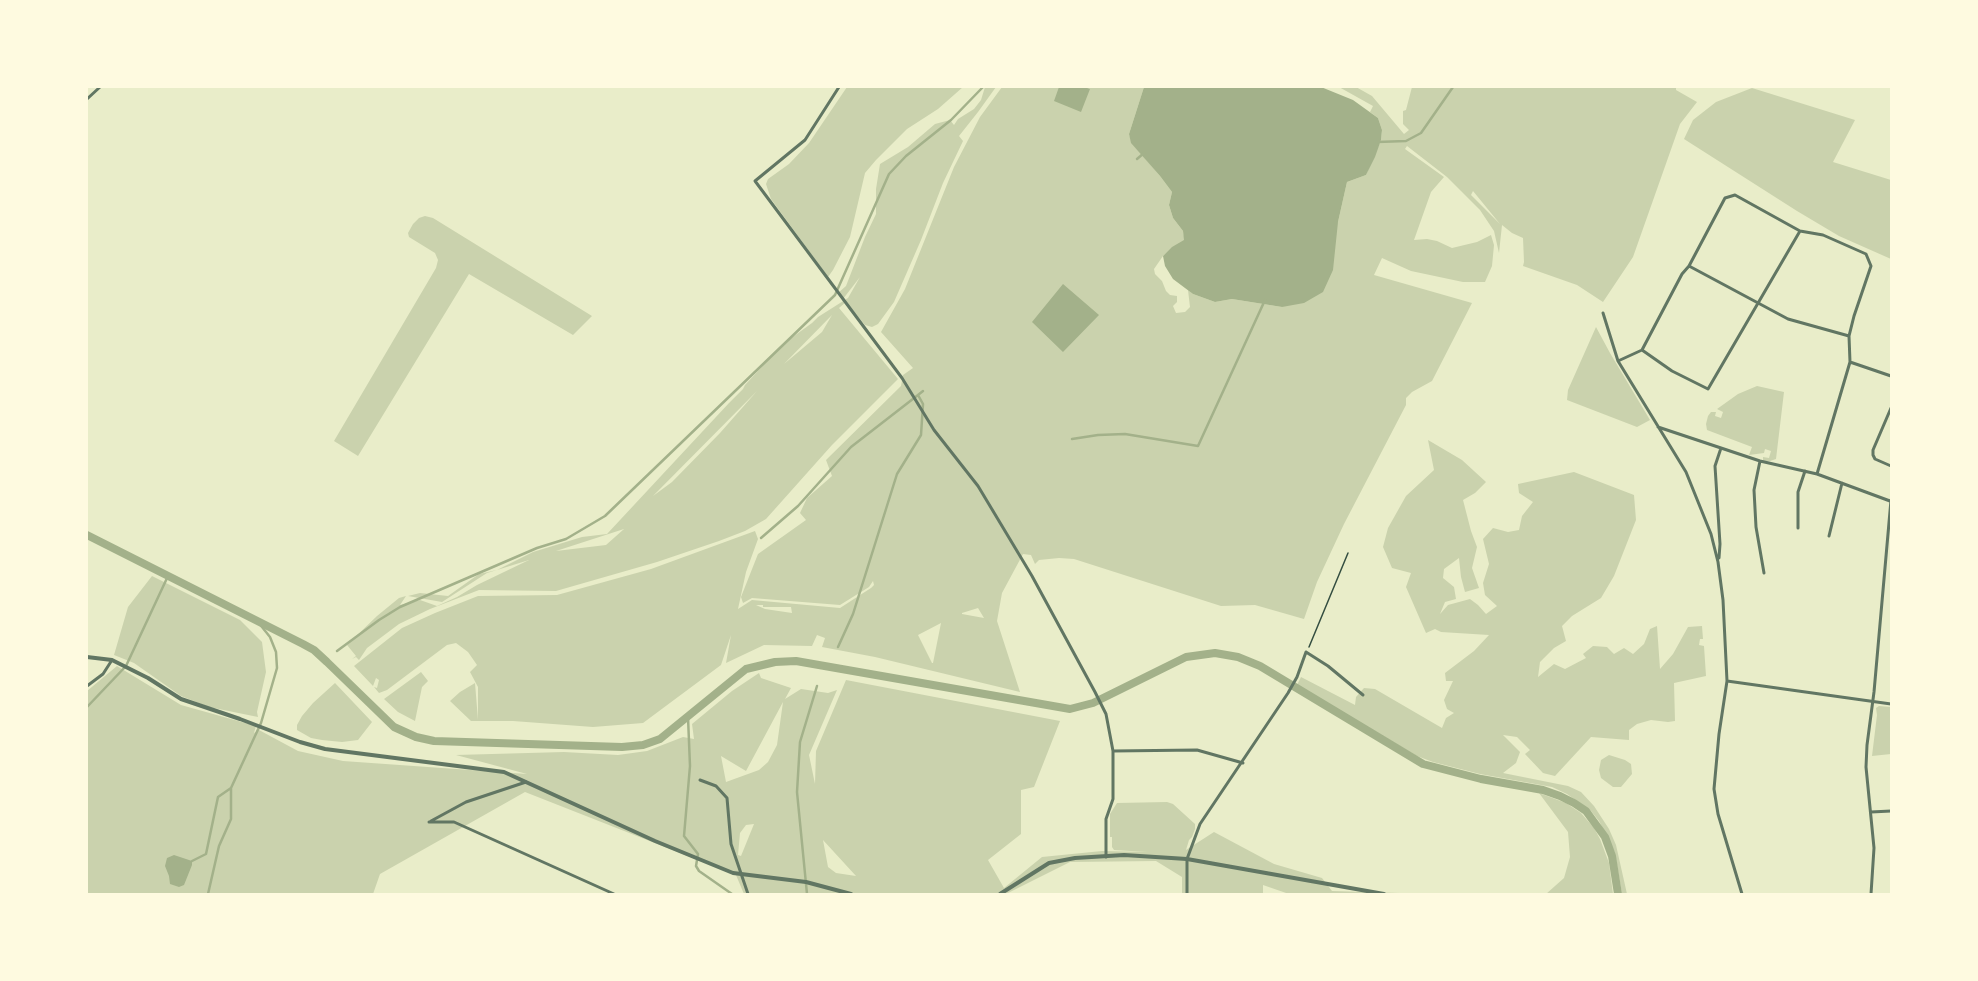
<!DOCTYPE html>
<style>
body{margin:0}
#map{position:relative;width:1978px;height:981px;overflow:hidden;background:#e9edc9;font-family:"Sofia Sans Condensed",sans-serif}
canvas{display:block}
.frame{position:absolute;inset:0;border:88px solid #fefae0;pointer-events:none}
</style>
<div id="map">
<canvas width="1978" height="981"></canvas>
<div class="frame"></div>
</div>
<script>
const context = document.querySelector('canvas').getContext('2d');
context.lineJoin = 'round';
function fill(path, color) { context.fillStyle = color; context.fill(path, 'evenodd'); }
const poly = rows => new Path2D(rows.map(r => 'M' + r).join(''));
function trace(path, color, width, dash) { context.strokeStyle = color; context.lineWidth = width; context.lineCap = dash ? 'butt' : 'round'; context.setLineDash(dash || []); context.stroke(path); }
const green = poly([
 [847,87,963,87,938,109,907,129,876,160,865,173,850,237,833,270,828,277,771,199,766,184,768,179,789,164,809,143],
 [985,87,996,87,978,112,959,136,963,141,943,183,921,240,894,302,878,324,872,327,865,325,846,302,839,308,898,379,832,445,766,519,745,531,719,541,657,562,556,591,479,590,430,609,399,624,367,648,359,660,356,657,352,659,356,656,347,645,377,616,399,598,406,596,400,605,420,600,437,606,457,597,477,585,529,560,497,570,487,573,442,602,408,596,420,593,448,596,479,574,497,570,533,552,582,537,607,534,729,403,743,389,745,385,783,344,812,323,818,317,848,298,860,277,843,299,838,293,846,286,865,237,876,214,876,189,880,164,908,147,935,124,950,120,954,125,958,119,974,109,981,100],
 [832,315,822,332,784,364],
 [757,391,720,433,672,482,653,496],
 [624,529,606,545,556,551],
 [1002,87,1144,87,1129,134,1132,143,1160,176,1172,192,1169,205,1173,218,1183,231,1185,241,1172,248,1163,256,1154,269,1155,274,1162,281,1166,291,1170,295,1177,296,1177,302,1173,306,1176,313,1185,312,1190,307,1188,290,1193,294,1215,302,1232,299,1282,307,1338,222,1347,182,1366,175,1381,140,1382,130,1378,118,1370,112,1373,106,1339,87,1356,87,1372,96,1404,134,1409,130,1403,124,1403,111,1406,110,1412,87,1676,87,1676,90,1697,102,1680,124,1633,257,1603,302,1577,285,1523,266,1524,262,1523,238,1512,233,1502,225,1499,253,1494,231,1480,210,1447,177,1407,146,1405,149,1444,177,1431,192,1414,240,1427,239,1437,241,1452,248,1477,242,1491,235,1494,245,1492,266,1485,282,1463,282,1411,271,1382,258,1374,275,1472,303,1432,381,1412,392,1406,398,1406,405,1344,524,1317,582,1304,619,1255,605,1221,606,1074,559,1059,558,1039,560,1035,564,1031,555,1023,554,1002,593,997,621,1020,692,875,657,822,647,825,638,817,635,812,646,764,645,726,663,731,635,721,665,643,723,593,727,513,721,471,721,450,701,460,692,475,683,478,720,478,687,470,672,477,665,468,652,456,643,447,645,387,690,379,693,374,687,377,688,379,680,376,678,373,686,354,666,402,628,435,613,478,596,557,595,651,569,755,531,758,539,746,572,738,609,752,600,840,608,871,588,874,585,873,581,869,587,840,605,752,598,743,603,741,597,758,554,806,520,800,513,807,498,832,476,826,460,901,386,903,375,913,368,881,332,905,289,954,167,980,117],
 [1473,191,1500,224,1471,195],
 [756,605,763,605,763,607,791,607,792,613,765,609],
 [978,608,984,618,962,614,962,613],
 [941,623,933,663,932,663,918,635],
 [1752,88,1855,120,1833,162,1891,180,1891,259,1839,236,1797,211,1684,139,1693,120,1716,102],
 [425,216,433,218,592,316,573,335,469,274,358,456,334,441,436,268,438,260,435,253,409,237,408,233,413,224,419,218],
 [1596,327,1610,353,1650,420,1637,427,1567,400,1568,390],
 [1757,386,1784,392,1776,459,1770,461,1763,461,1763,457,1769,458,1771,451,1765,449,1764,453,1749,455,1752,447,1707,430,1706,424,1708,416,1711,412,1716,412,1715,416,1721,418,1723,412,1717,409,1738,394],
 [1428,440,1462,460,1486,482,1475,493,1463,500,1471,531,1477,547,1472,568,1479,588,1465,592,1461,577,1459,558,1444,569,1443,578,1454,587,1456,599,1445,602,1440,614,1448,605,1470,599,1478,605,1486,614,1497,606,1485,595,1483,583,1489,564,1483,539,1493,528,1508,532,1519,530,1522,516,1533,502,1519,493,1518,484,1574,472,1634,495,1636,520,1614,576,1601,598,1572,616,1562,626,1566,641,1554,648,1540,662,1538,677,1554,664,1565,669,1586,658,1583,654,1593,646,1607,647,1614,654,1624,648,1633,654,1644,644,1650,629,1657,626,1660,669,1673,654,1688,627,1702,626,1703,639,1700,639,1699,645,1704,646,1706,676,1674,683,1675,721,1668,722,1651,720,1637,724,1629,730,1629,740,1591,737,1555,776,1543,773,1525,754,1530,750,1517,737,1503,735,1520,752,1516,763,1503,773,1568,786,1581,792,1594,806,1609,829,1616,845,1627,894,1622,894,1615,853,1599,821,1591,811,1567,794,1552,787,1480,774,1433,762,1417,756,1297,685,1301,677,1355,705,1356,697,1364,688,1375,689,1442,728,1446,718,1454,713,1447,709,1444,700,1453,681,1446,681,1445,673,1474,651,1489,635,1441,632,1435,629,1426,633,1406,587,1411,573,1392,568,1383,547,1388,528,1406,496,1434,470],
 [152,576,240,620,262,642,266,672,257,712,258,717,209,707,181,696,134,663,114,655,128,607],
 [117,666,181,705,256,726,254,733,259,730,298,751,343,761,527,774,456,755,564,752,618,755,647,751,683,737,694,739,692,724,732,691,759,673,761,678,791,688,785,699,801,689,828,693,837,690,809,755,815,784,816,751,846,680,1060,721,1034,787,1021,790,1021,834,988,860,1004,888,1042,857,1102,851,1148,852,1114,850,1112,847,1112,837,1110,837,1110,814,1117,803,1167,802,1173,804,1195,824,1195,829,1192,837,1189,840,1186,850,1214,832,1274,864,1322,878,1332,891,1433,894,1289,894,1263,885,1263,894,1182,894,1182,877,1156,861,1070,862,1006,894,744,894,736,875,525,792,380,874,373,894,87,894,87,691],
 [783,702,777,745,768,762,759,770,726,782,721,756,746,771],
 [754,824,741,856,738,855,740,833,746,825],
 [823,840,856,876,836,873,828,867],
 [421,672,428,681,422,687,415,721,398,712,384,699],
 [335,683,372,722,358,740,342,742,322,740,311,738,297,730,297,725,302,716,313,703],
 [1879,706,1891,707,1891,754,1872,756,1877,715,1876,708],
 [1609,755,1625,760,1631,764,1632,774,1621,787,1613,787,1601,778,1599,770,1601,760],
 [1539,793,1566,803,1581,813,1594,828,1600,839,1609,863,1613,894,1546,894,1564,878,1570,857,1568,832]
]);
const water = poly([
 [1059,87,1084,87,1090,89,1081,112,1054,101],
 [1144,87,1321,87,1353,100,1378,118,1382,130,1381,140,1375,157,1366,175,1347,182,1338,222,1333,270,1323,292,1304,303,1282,307,1232,299,1215,302,1193,294,1173,279,1165,266,1163,256,1172,247,1184,240,1183,231,1173,218,1169,205,1172,192,1160,176,1131,143,1129,134],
 [1063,284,1099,315,1063,352,1032,322],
 [174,855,192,861,192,865,184,885,179,887,170,884,169,876,165,866,167,858]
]);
const stream = poly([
 [1377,142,1406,141,1421,133,1453,87],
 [1137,159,1144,153],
 [1072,439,1098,435,1125,434,1198,446,1265,300],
 [761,538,798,506,851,447,918,395],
 [838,647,853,614,897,474,921,435,923,404,918,395,923,391],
 [337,651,379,620,400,607,537,548,566,539,605,516,835,295,889,174,906,156,951,120,983,87],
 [87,707,126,666,168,576],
 [688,717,690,766,684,836,698,854,696,866,699,871,732,894],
 [192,861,206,854,218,797,231,788],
 [208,894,219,846,231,819,231,788,261,723,277,668,276,652,270,637,258,622],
 [807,894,797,792,800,742,817,686]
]);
const canal = poly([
 [87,535,303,644,314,650,327,662,394,727,416,737,434,741,622,747,643,745,660,739,746,669,775,662,796,661,1070,709,1093,703,1186,657,1215,653,1238,657,1260,666,1423,764,1481,779,1543,790,1560,796,1574,803,1586,811,1605,837,1612,856,1618,894]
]);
const path = poly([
 [1309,647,1348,553]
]);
const minor = poly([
 [839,87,805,140,755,181,902,378,934,430,978,486,1032,576,1095,692,1106,714,1113,751,1113,799,1106,819,1106,857],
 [87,99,100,87],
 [1689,266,1788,319,1849,336],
 [1603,313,1618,361,1686,472,1711,534,1718,562,1723,600,1727,681,1719,734,1714,789,1718,814,1742,894],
 [1642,350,1672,371,1708,389,1800,231,1823,235,1866,254,1871,266,1854,316,1849,336,1850,362,1817,474,1890,501],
 [1618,361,1642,350,1682,274,1689,266,1725,198,1735,195,1800,231],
 [1850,362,1891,376],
 [1891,408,1873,450,1873,455,1875,459,1891,466],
 [1658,427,1760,461,1817,474],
 [1760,461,1754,490,1756,527,1764,573],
 [1798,528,1798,492,1805,471],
 [1829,536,1842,483],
 [1719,558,1720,544,1715,466,1721,448],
 [1727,681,1891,704],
 [87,686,103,674,112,660],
 [1113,751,1197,750,1243,763],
 [700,780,716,786,727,798,731,844,748,894],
 [1871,812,1891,811],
 [431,821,466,802,526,782],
 [429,822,454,822,614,894],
 [1187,894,1187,859,1200,824,1288,693,1297,677,1306,652,1328,666,1363,695],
 [1871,894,1874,848,1866,767,1867,745,1874,692,1891,500]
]);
const tertiary = poly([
 [87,657,112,660,148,678,181,699,240,719,300,742,325,749,504,772,655,841,733,873,806,882,851,894],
 [1000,894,1049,863,1075,858,1124,855,1187,859,1384,894]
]);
fill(green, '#cad2ad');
fill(water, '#a3b18a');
trace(stream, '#a3b18a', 2.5);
trace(canal, '#a3b18a', 8);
trace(path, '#344e41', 1.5);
trace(minor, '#617663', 3);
trace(tertiary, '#617663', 4);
</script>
